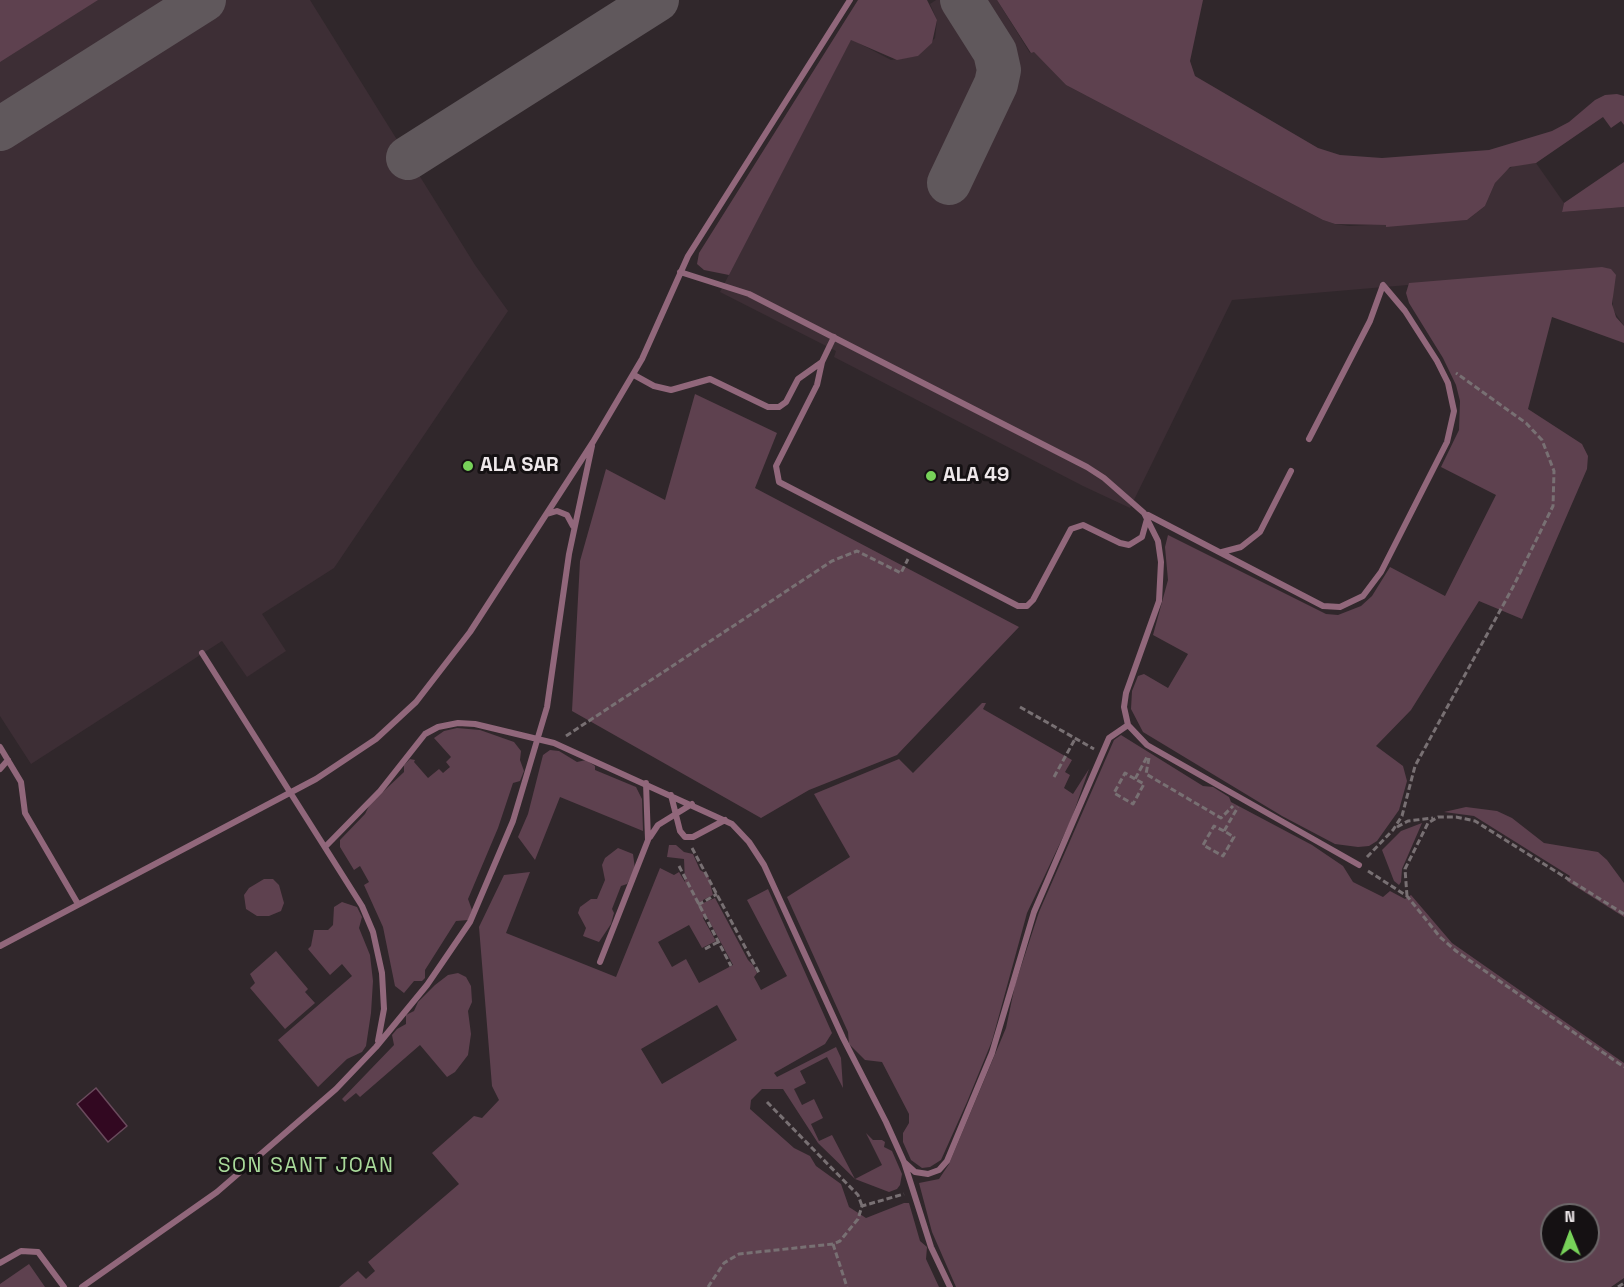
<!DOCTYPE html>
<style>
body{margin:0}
#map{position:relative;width:1624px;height:1287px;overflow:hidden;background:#30272b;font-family:"Space Grotesk",sans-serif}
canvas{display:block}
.north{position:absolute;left:1540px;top:1203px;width:60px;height:60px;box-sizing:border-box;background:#151113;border:2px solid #6c6769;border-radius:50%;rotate:359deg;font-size:16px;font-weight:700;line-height:24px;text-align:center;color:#eee8ea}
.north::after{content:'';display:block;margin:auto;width:21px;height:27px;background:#77d259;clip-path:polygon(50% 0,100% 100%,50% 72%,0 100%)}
</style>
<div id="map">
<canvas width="1624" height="1287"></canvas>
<div class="north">N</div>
</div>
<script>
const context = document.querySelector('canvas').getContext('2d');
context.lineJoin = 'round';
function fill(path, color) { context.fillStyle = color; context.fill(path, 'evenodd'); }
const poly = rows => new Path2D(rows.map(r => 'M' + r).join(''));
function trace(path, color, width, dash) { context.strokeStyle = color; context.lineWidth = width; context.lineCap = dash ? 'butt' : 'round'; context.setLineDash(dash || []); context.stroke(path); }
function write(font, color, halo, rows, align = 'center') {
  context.font = font + ' "Space Grotesk",sans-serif'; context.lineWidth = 6; context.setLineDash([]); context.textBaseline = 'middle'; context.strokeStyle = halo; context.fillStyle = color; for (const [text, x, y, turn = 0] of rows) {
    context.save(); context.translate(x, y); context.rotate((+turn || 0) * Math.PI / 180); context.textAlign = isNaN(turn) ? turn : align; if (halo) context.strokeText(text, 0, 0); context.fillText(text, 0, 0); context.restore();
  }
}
const built = poly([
 [0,0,310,0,475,265,508,311,334,568,262,614,286,651,247,677,222,641,31,764,0,716],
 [936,0,997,0,1030,53,1034,51,1066,85,1323,220,1335,224,1349,226,1467,220,1485,206,1495,183,1502,173,1515,165,1536,163,1564,203,1562,212,1624,207,1624,326,1613,310,1613,288,1607,268,1232,300,1130,508,1083,486,834,357,836,351,720,292,851,39,891,60,918,56,935,38,937,20,930,4]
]);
const green = poly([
 [0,0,98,0,0,62],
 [858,0,927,0,937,20,932,43,918,56,897,60,851,40,729,275,704,270,697,264,699,253],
 [997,0,1203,0,1190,61,1195,76,1318,148,1340,155,1382,158,1489,150,1552,131,1569,122,1595,100,1605,95,1617,94,1624,96,1624,125,1621,121,1611,128,1603,117,1536,163,1510,167,1495,183,1485,206,1467,220,1386,227,1386,225,1335,224,1323,220,1066,85,1034,52,1031,53],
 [1624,162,1624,207,1562,212,1564,203],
 [1602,267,1611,269,1616,275,1612,304,1616,317,1624,326,1624,343,1552,317,1528,409,1582,444,1588,456,1587,469,1522,619,1479,601,1411,710,1376,746,1403,766,1407,781,1399,810,1377,841,1369,846,1358,847,1335,844,1282,816,1143,732,1131,709,1132,691,1138,676,1144,674,1168,688,1188,654,1153,635,1168,580,1165,547,1168,535,1326,614,1338,615,1361,606,1372,596,1390,567,1445,596,1496,495,1441,467,1459,430,1460,401,1456,385,1443,358,1409,303,1406,293,1409,283],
 [695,394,777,433,755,488,1019,627,897,755,809,790,761,818,572,711,580,561,606,469,665,500],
 [982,703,986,703,983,709,1072,760,1065,772,1070,775,1064,788,1073,794,1089,769,1071,820,1027,913,992,1041,967,1102,941,1160,930,1167,922,1168,911,1160,903,1142,903,1133,909,1123,909,1114,882,1062,865,1060,849,1044,848,1032,787,897,850,857,814,794,899,759,913,773],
 [457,728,480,730,514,742,521,751,520,760,524,771,520,781,513,783,498,828,468,899,472,910,468,920,456,921,425,970,425,978,422,981,414,981,404,993,395,986,383,927,364,885,369,882,360,866,354,870,340,847,340,840,365,814,370,804,404,772,404,765,410,759,415,760,414,762,428,778,439,769,443,773,450,767,446,762,451,757,434,738,444,731],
 [1121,735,1203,786,1213,787,1229,797,1231,802,1312,845,1343,866,1353,882,1383,897,1390,891,1405,899,1411,895,1452,943,1624,1063,1624,1278,1611,1287,956,1287,932,1232,919,1183,939,1179,949,1164,1006,1028,1015,985,1039,912,1114,740],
 [1552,1215,1588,1215,1588,1251,1552,1251],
 [550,750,559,751,577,762,586,760,595,766,595,770,636,787,642,799,643,831,560,797,535,860,518,837,528,814,543,755],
 [1466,807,1497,811,1512,818,1544,843,1598,852,1607,860,1624,883,1624,917,1567,881,1570,876,1474,816,1444,812],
 [1422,823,1402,869,1401,882,1399,885,1394,881,1382,850,1401,831],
 [669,845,676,845,684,852,693,854,700,870,708,875,713,895,703,900,703,903,715,898,748,960,753,965,757,973,754,977,761,990,787,976,747,900,768,889,832,1033,825,1044,774,1073,777,1077,836,1047,841,1058,843,1088,827,1057,800,1071,806,1083,794,1089,802,1105,814,1099,823,1118,811,1124,819,1141,832,1135,855,1179,882,1165,866,1133,873,1140,882,1140,885,1142,884,1147,892,1151,902,1174,900,1185,897,1189,889,1192,855,1179,818,1143,783,1089,762,1089,751,1100,750,1109,794,1148,810,1156,816,1166,841,1184,849,1207,866,1218,904,1203,909,1203,920,1241,927,1247,926,1259,939,1287,339,1287,358,1271,366,1279,375,1271,368,1262,459,1184,432,1153,474,1116,482,1118,499,1100,492,1086,479,927,504,875,530,872,506,933,616,977,660,868,674,875,679,872,685,882,684,859,667,857],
 [706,915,733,965,699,983,686,959,672,967,658,942,689,925,702,948,716,941,703,918],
 [717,1005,737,1040,662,1084,641,1049],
 [618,848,633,854,635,869,627,884,621,886,612,909,614,913,611,924,599,942,583,936,586,928,578,913,580,907,591,899,597,899,605,880,602,865,605,858],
 [264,879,273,879,279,885,284,903,281,911,269,916,257,916,246,909,244,895,249,888],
 [342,902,357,907,362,917,359,928,370,955,373,981,371,1013,366,1046,362,1052,347,1059,318,1087,278,1040,352,976,342,964,330,975,308,949,311,946,314,930,328,930,333,925,334,907],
 [276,951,308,989,305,992,315,1003,285,1029,250,988,255,983,250,974],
 [458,973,466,977,471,986,472,1002,468,1011,471,1034,468,1055,455,1072,447,1077,420,1045,360,1097,356,1093,345,1102,342,1099,394,1045,392,1035,397,1029,406,1024,406,1015,414,1011,418,1002,435,985,448,975],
 [29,1264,45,1287,0,1287,0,1284]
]);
const water = poly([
 [96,1088,127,1126,108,1142,77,1104,96,1088]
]);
const taxiway = poly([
 [0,129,204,0],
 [408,158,657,0],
 [949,183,996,84,999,70,995,52,962,0]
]);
const path = poly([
 [1020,707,1094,749],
 [566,736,832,561,857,551,901,573,908,559],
 [1149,758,1146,774,1221,818,1233,806],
 [1054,777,1075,739],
 [1135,779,1125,773,1114,793,1133,804,1144,784,1135,779,1147,757],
 [1397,827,1408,821,1433,818],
 [1224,831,1214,826,1203,845,1223,856,1234,837,1224,831,1238,807],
 [692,848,759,973],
 [1367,857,1393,830,1402,816,1415,766,1513,587,1553,506,1554,471,1542,440,1526,423,1456,373],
 [679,866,731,966],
 [1368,871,1407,896,1440,937,1456,951,1624,1067],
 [1407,896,1405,869,1428,823,1438,817,1456,817,1475,821,1624,914],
 [698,905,717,894],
 [705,949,718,942],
 [767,1102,858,1195,862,1206],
 [833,1244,847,1287],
 [708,1287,724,1263,739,1254,833,1244,840,1241,858,1219,862,1206,904,1194],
 [1618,1287,1624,1283]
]);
const service = poly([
 [680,272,749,294,1087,467,1104,478,1144,513,1158,541,1161,562,1159,601,1126,693,1124,707,1128,725,1109,738,1034,912,992,1053,947,1161,939,1170,928,1174,915,1172,904,1162],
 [822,362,817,385,776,466,779,482,1018,606,1027,606,1033,600,1071,529,1083,525,1120,543,1129,545,1142,537,1147,519],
 [634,375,654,386,671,390,710,379,768,407,779,407,786,402,798,379,822,362,834,337],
 [1309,439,1370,321,1383,285],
 [547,514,557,511,567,515,573,526],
 [1148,515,1323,606,1340,607,1363,596,1381,572,1447,442,1454,411,1448,383,1437,361,1405,311,1383,285],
 [1222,552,1241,547,1260,532,1291,471],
 [202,653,362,906,373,932,382,973,384,1009,378,1041],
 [1128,725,1147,745,1359,865],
 [0,747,21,782,25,813,78,904],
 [0,769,8,760],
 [671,795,680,831,685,837,693,837,725,820],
 [650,837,658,825,692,804],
 [326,846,380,791,425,734,438,727,458,723,475,724,554,743,732,824,749,842,764,865,843,1038,886,1122,904,1162,931,1247,950,1287],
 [0,946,316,779,376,739,416,702,470,632,593,442,642,359,688,256,850,0],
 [600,962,648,840,646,783],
 [0,1263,21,1251,38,1252,64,1287],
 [82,1287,217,1192,336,1089,376,1047,427,985,470,922,513,821,547,707,569,554,592,446]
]);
const markers = [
 [468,466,6,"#77d259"],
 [931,476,6,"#77d259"]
];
const poiNames = [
 ["ALA SAR",480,466],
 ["ALA 49",943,476]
];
const neighbourhoodNames = [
 ["SON SANT JOAN",306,1166]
];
fill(built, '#3d2e35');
fill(green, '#5e414f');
fill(water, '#320821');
trace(water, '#6a4b5d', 1.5);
trace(taxiway, '#60585c', 44);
trace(path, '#787073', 3, [6, 3]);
trace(service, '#91677b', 6);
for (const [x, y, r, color] of markers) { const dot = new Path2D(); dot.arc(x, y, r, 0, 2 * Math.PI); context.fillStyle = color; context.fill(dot); trace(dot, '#151113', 2); }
write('bold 20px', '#eee8ea', '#151113', poiNames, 'left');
context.letterSpacing = '1.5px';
write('21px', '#a9da9a', '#151113', neighbourhoodNames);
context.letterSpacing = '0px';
</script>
